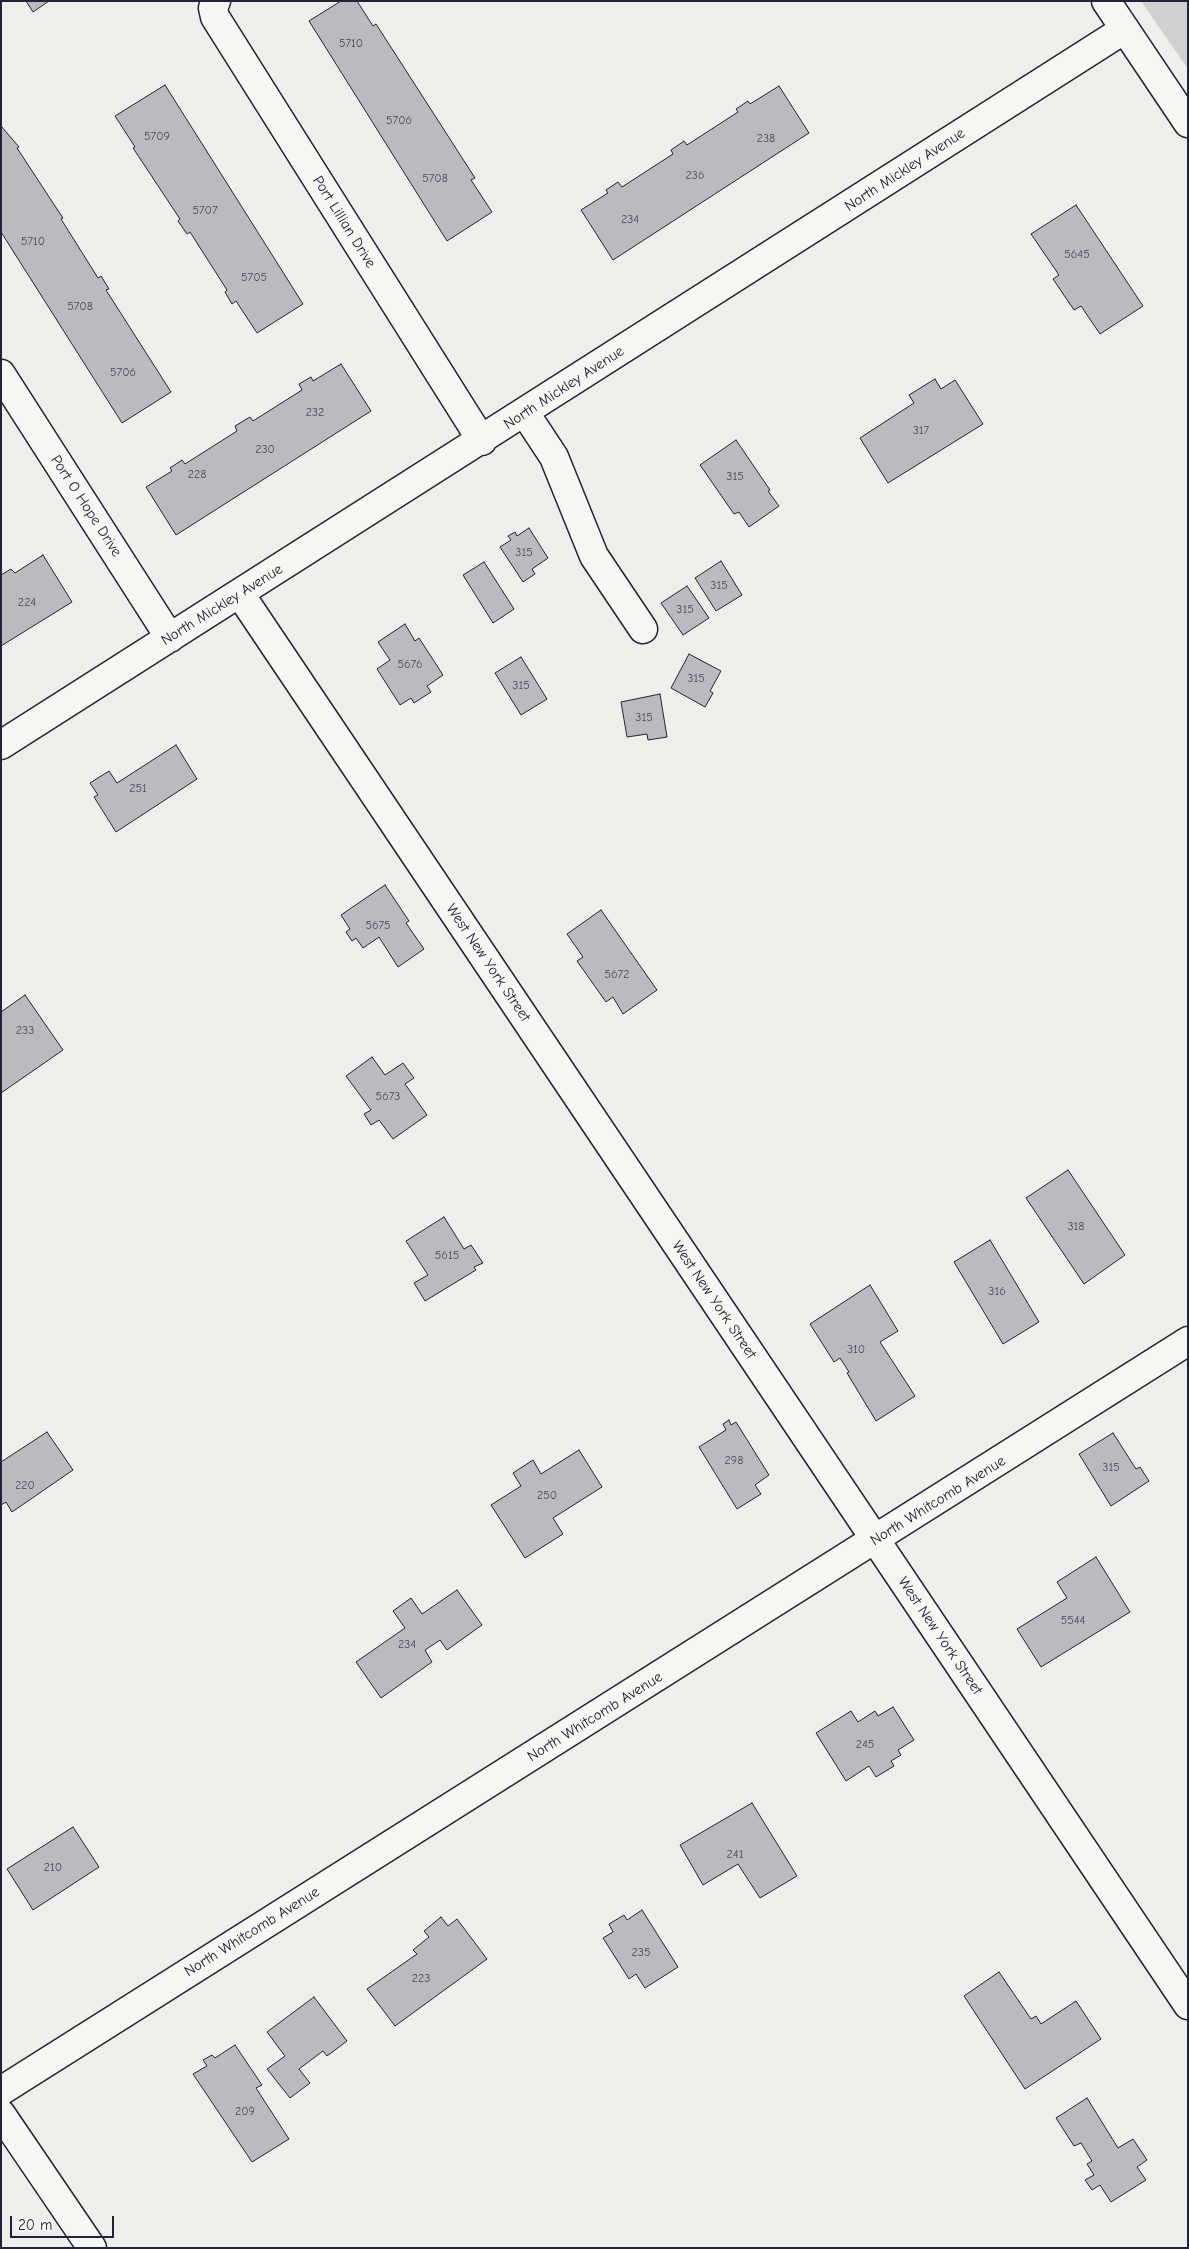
<!DOCTYPE html>
<style>
body{margin:0}
#map{position:relative;width:1189px;height:2249px;overflow:hidden;background:#eeeeeb;font-family:"Comic Neue",sans-serif}
canvas{display:block}
.frame{position:absolute;inset:0;border:2px solid #22223b;pointer-events:none}
.scale{position:absolute;left:10px;top:2216px;width:104px;height:22px;box-sizing:border-box;border:2px solid #22223b;border-top:0;padding-left:6px;font-size:15px;line-height:18px;white-space:nowrap;color:#22223b;-webkit-text-stroke:4px #f6f6f2;paint-order:stroke}
</style>
<div id="map">
<canvas width="1189" height="2249"></canvas>
<div class="frame"></div>
<div class="scale">20 m</div>
</div>
<script>
const context = document.querySelector('canvas').getContext('2d');
context.lineJoin = 'round';
function fill(path, color) { context.fillStyle = color; context.fill(path, 'evenodd'); }
const poly = rows => new Path2D(rows.map(r => 'M' + r).join(''));
function trace(path, color, width, dash) { context.strokeStyle = color; context.lineWidth = width; context.lineCap = dash ? 'butt' : 'round'; context.setLineDash(dash || []); context.stroke(path); }
function write(font, color, halo, rows, align = 'center') {
  context.font = font + ' "Comic Neue",sans-serif'; context.lineWidth = 4; context.setLineDash([]); context.textBaseline = 'middle'; context.strokeStyle = halo; context.fillStyle = color; for (const [text, x, y, turn = 0] of rows) {
    context.save(); context.translate(x, y); context.rotate((+turn || 0) * Math.PI / 180); context.textAlign = isNaN(turn) ? turn : align; if (halo) context.strokeText(text, 0, 0); context.fillText(text, 0, 0); context.restore();
  }
}
const green = poly([
 [1141,1,1188,1,1188,69]
]);
const building = poly([
 [26,1,49,1,33,12,26,1],
 [341,1,357,1,373,26,376,24,475,178,471,180,492,212,447,241,309,21,341,1],
 [165,85,303,304,257,333,236,301,232,304,225,292,227,290,190,232,187,234,178,221,180,219,133,148,135,147,115,116,165,85],
 [779,86,809,133,613,260,581,210,608,193,606,190,618,182,622,187,673,154,671,150,684,141,687,145,738,112,736,109,748,101,750,104,779,86],
 [1,126,19,147,17,148,55,206,63,218,61,219,98,278,101,276,109,289,106,290,171,392,122,423,1,232,1,126],
 [1076,205,1143,306,1100,334,1081,306,1074,310,1053,279,1059,275,1031,234,1076,205],
 [341,364,371,411,176,535,146,487,172,471,170,468,182,460,185,464,237,431,235,426,250,417,253,421,302,390,299,384,311,377,313,381,341,364],
 [935,379,941,389,955,380,983,424,888,483,860,438,914,403,909,395,935,379],
 [736,440,770,490,768,491,779,506,749,527,739,512,734,514,700,465,736,440],
 [529,528,548,558,532,569,535,574,523,582,500,547,511,540,508,536,515,532,517,536,529,528],
 [43,555,72,602,1,646,1,575,11,569,15,573,43,555],
 [721,561,742,595,716,611,695,578,721,561],
 [484,562,514,609,493,623,463,575,484,562],
 [687,586,709,618,683,635,661,603,687,586],
 [405,624,415,641,419,638,443,675,427,686,431,692,414,703,411,698,400,705,377,669,390,660,378,642,405,624],
 [689,654,721,671,710,691,713,693,705,707,671,688,689,654],
 [521,657,547,699,521,715,495,673,521,657],
 [660,694,667,737,648,740,647,734,627,737,621,702,660,694],
 [176,745,197,779,116,832,94,797,98,795,90,783,109,771,117,783,176,745],
 [385,885,409,921,406,923,424,949,398,967,379,937,363,948,356,938,352,941,346,932,350,929,341,915,385,885],
 [601,910,657,990,623,1014,613,997,606,1002,577,961,583,957,567,934,601,910],
 [25,995,63,1050,1,1093,1,1012,25,995],
 [372,1057,385,1075,403,1063,414,1078,405,1084,427,1115,393,1139,379,1120,371,1125,364,1114,371,1110,346,1076,372,1057],
 [1068,1170,1125,1255,1084,1284,1026,1198,1068,1170],
 [444,1217,464,1249,471,1245,483,1263,474,1267,476,1270,425,1301,414,1283,428,1275,406,1241,444,1217],
 [990,1240,1039,1322,1003,1344,954,1262,990,1240],
 [870,1285,898,1331,880,1342,915,1396,876,1421,847,1373,849,1372,840,1358,834,1362,810,1324,870,1285],
 [729,1420,731,1425,736,1422,769,1475,755,1485,761,1494,737,1509,699,1447,726,1430,723,1424,729,1420],
 [47,1432,73,1470,12,1512,6,1502,1,1505,1,1462,47,1432],
 [1113,1433,1136,1469,1140,1467,1149,1481,1111,1506,1079,1454,1113,1433],
 [579,1450,602,1487,553,1518,563,1534,525,1558,491,1505,521,1486,513,1473,533,1460,541,1474,579,1450],
 [1096,1557,1130,1612,1041,1667,1017,1629,1067,1598,1057,1582,1096,1557],
 [457,1590,482,1625,447,1650,440,1640,425,1650,432,1662,381,1698,356,1662,405,1628,393,1611,411,1598,422,1614,457,1590],
 [893,1707,914,1740,898,1750,901,1755,891,1761,894,1766,876,1777,869,1766,846,1781,816,1733,851,1711,858,1722,875,1711,878,1716,893,1707],
 [752,1803,797,1876,760,1898,738,1864,703,1885,680,1845,752,1803],
 [73,1827,99,1867,33,1910,7,1869,73,1827],
 [642,1910,678,1967,645,1988,636,1974,629,1979,603,1938,613,1932,609,1924,624,1915,627,1920,642,1910],
 [441,1917,448,1926,457,1919,487,1959,395,2026,367,1989,417,1954,413,1950,429,1937,424,1931,441,1917],
 [999,1972,1031,2019,1036,2016,1041,2024,1076,2001,1101,2039,1025,2089,964,1996,999,1972],
 [314,1997,347,2041,327,2056,323,2051,299,2069,310,2083,290,2098,267,2069,285,2056,267,2032,314,1997],
 [235,2045,262,2085,256,2088,289,2139,252,2162,193,2074,207,2066,203,2060,212,2055,215,2058,235,2045],
 [1087,2098,1118,2148,1133,2139,1147,2160,1137,2167,1146,2180,1111,2202,1100,2185,1092,2190,1085,2180,1094,2175,1087,2164,1092,2161,1081,2143,1074,2146,1056,2118,1087,2098]
]);
const minor = poly([
 [216,1,213,8,215,17,482,441],
 [1106,1,1188,123],
 [1,374,170,638],
 [525,413,554,457,594,556,643,629],
 [240,594,1188,2005],
 [1,745,1125,29],
 [1,2091,1188,1341],
 [1,2114,92,2248]
]);
const numberNames = [
 ["5710",351,44],
 ["5706",399,121],
 ["5709",157,137],
 ["238",766,139],
 ["236",695,176],
 ["5708",435,179],
 ["5707",205,211],
 ["234",630,220],
 ["5710",33,242],
 ["5645",1077,255],
 ["5705",254,278],
 ["5708",80,307],
 ["5706",123,373],
 ["232",315,413],
 ["317",921,431],
 ["230",265,450],
 ["228",197,475],
 ["315",735,477],
 ["315",524,553],
 ["315",719,586],
 ["224",27,603],
 ["315",685,610],
 ["5676",410,665],
 ["315",696,679],
 ["315",521,686],
 ["315",644,718],
 ["251",138,789],
 ["5675",378,926],
 ["5672",617,975],
 ["233",25,1031],
 ["5673",388,1097],
 ["318",1076,1227],
 ["5615",447,1256],
 ["316",997,1292],
 ["310",856,1350],
 ["298",734,1461],
 ["315",1111,1468],
 ["220",25,1486],
 ["250",547,1496],
 ["5544",1073,1621],
 ["234",407,1645],
 ["245",865,1745],
 ["241",735,1855],
 ["210",53,1868],
 ["235",641,1953],
 ["223",421,1979],
 ["209",245,2112]
];
const streetNames = [
 ["North Mickley Avenue",905,170,-33],
 ["Port Lillian Drive",344,222,58],
 ["North Mickley Avenue",564,388,-33],
 ["Port O Hope Drive",86,506,57],
 ["North Mickley Avenue",222,605,-32],
 ["West New York Street",488,963,56],
 ["West New York Street",714,1300,56],
 ["North Whitcomb Avenue",938,1501,-32],
 ["West New York Street",940,1636,56],
 ["North Whitcomb Avenue",595,1717,-32],
 ["North Whitcomb Avenue",252,1932,-32]
];
fill(green, '#d0d0d1');
fill(building, '#bbbbbf');
trace(building, '#22223b', 1);
trace(minor, '#22223b', 31);
trace(minor, '#f6f6f2', 28);
write('12px', '#48485c', null, numberNames);
write('15px', '#22223b', '#f6f6f2', streetNames);
</script>
